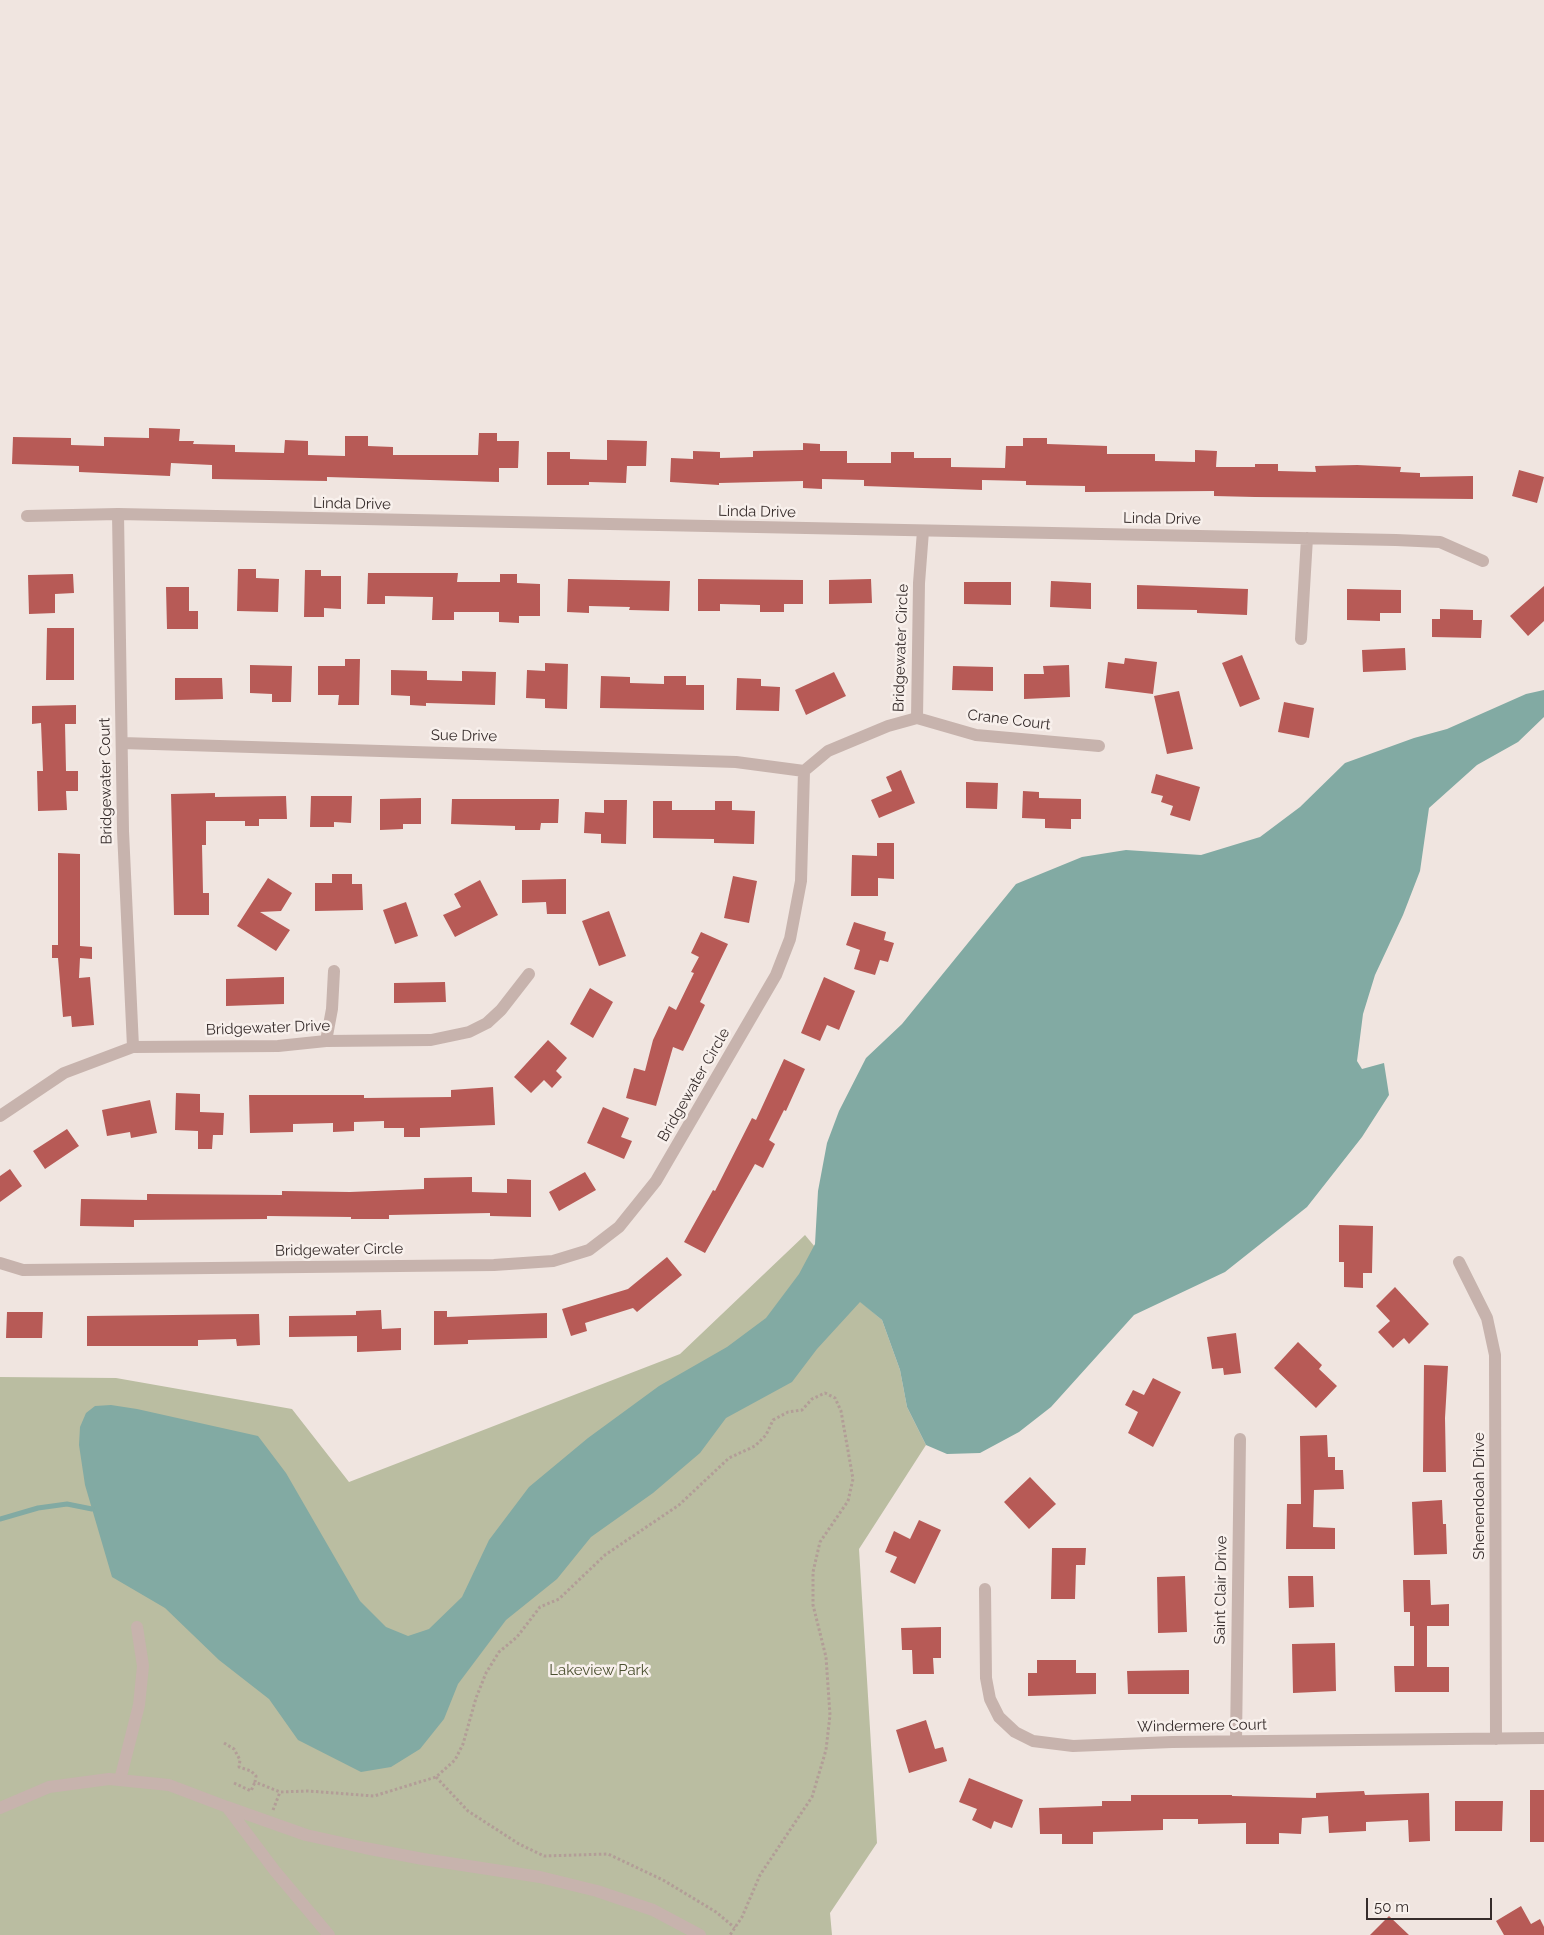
<!DOCTYPE html>
<style>
body{margin:0}
#map{position:relative;width:1544px;height:1935px;overflow:hidden;background:#f0e5e0;font-family:Raleway,sans-serif}
canvas{display:block}
.scale{position:absolute;left:1366px;top:1898px;width:126px;height:22px;box-sizing:border-box;border:2px solid #362c2b;border-top:0;padding-left:6px;font-size:15px;line-height:18px;white-space:nowrap;color:#362c2b;-webkit-text-stroke:4px #f8f0ec;paint-order:stroke}
</style>
<div id="map">
<canvas width="1544" height="1935"></canvas>
<div class="scale">50 m</div>
</div>
<script>
const context = document.querySelector('canvas').getContext('2d');
context.lineJoin = 'round';
function fill(path, color) { context.fillStyle = color; context.fill(path, 'evenodd'); }
const poly = rows => new Path2D(rows.map(r => 'M' + r).join(''));
function trace(path, color, width, dash) { context.strokeStyle = color; context.lineWidth = width; context.lineCap = dash ? 'butt' : 'round'; context.setLineDash(dash || []); context.stroke(path); }
function write(font, color, halo, rows, align = 'center') {
  context.font = font + ' Raleway,sans-serif'; context.lineWidth = 5; context.setLineDash([]); context.textBaseline = 'middle'; context.strokeStyle = halo; context.fillStyle = color; for (const [text, x, y, turn = 0] of rows) {
    context.save(); context.translate(x, y); context.rotate((+turn || 0) * Math.PI / 180); context.textAlign = isNaN(turn) ? turn : align; if (halo) context.strokeText(text, 0, 0); context.fillText(text, 0, 0); context.restore();
  }
}
const green = poly([
 [805,1235,861,1302,882,1320,900,1370,907,1407,926,1445,859,1549,877,1843,830,1913,832,1935,0,1935,0,1377,116,1378,292,1409,349,1482,680,1354]
]);
const water = poly([
 [1544,690,1544,717,1518,742,1477,765,1429,808,1420,871,1403,915,1375,975,1363,1014,1357,1061,1362,1069,1384,1063,1389,1095,1362,1137,1307,1207,1225,1272,1134,1315,1051,1407,1019,1432,980,1453,947,1454,926,1445,907,1407,900,1370,882,1320,860,1302,817,1349,792,1382,726,1418,700,1453,653,1493,591,1537,557,1579,506,1620,458,1684,444,1719,420,1749,391,1767,361,1772,298,1740,269,1699,219,1660,165,1608,112,1577,85,1485,79,1445,80,1427,86,1413,95,1406,111,1405,137,1409,258,1436,286,1473,360,1601,386,1627,408,1636,429,1629,462,1597,489,1540,529,1487,588,1438,659,1386,727,1347,766,1318,799,1274,815,1244,818,1191,827,1143,839,1111,866,1058,902,1024,1016,884,1082,857,1126,850,1201,855,1260,837,1300,807,1345,763,1414,738,1447,729,1526,694]
]);
const stream = poly([
 [0,1519,38,1508,67,1504,92,1509]
]);
const building = poly([
 [149,428,180,429,179,441,194,441,193,444,235,445,235,452,284,453,285,440,308,441,308,455,345,456,345,436,368,436,368,446,393,447,393,455,478,455,479,433,497,433,497,441,519,441,518,468,499,468,499,482,327,477,327,481,212,479,212,465,171,463,170,476,79,472,79,466,12,464,13,437,71,438,71,445,104,446,104,437,149,438],
 [1023,438,1047,438,1047,444,1107,446,1107,454,1155,454,1155,461,1195,462,1195,450,1217,451,1216,467,1255,467,1255,464,1278,464,1278,471,1316,472,1315,466,1357,465,1401,467,1400,472,1420,473,1420,477,1473,476,1473,499,1255,497,1214,496,1214,491,1085,492,1085,486,1026,485,1026,481,982,480,982,490,864,486,864,480,822,479,822,489,803,488,803,481,719,483,719,485,670,482,671,458,693,459,693,451,720,452,720,458,753,457,753,451,803,450,803,443,820,444,820,451,847,451,847,463,891,463,891,452,914,452,914,458,951,458,951,467,1005,468,1006,446,1023,446],
 [607,440,647,441,646,466,627,466,626,483,589,482,589,485,547,485,547,452,570,452,570,459,607,460],
 [1519,470,1544,477,1537,503,1512,496],
 [238,569,256,569,256,578,279,579,278,612,237,611],
 [305,570,321,570,321,576,341,576,341,609,324,608,324,617,304,617],
 [368,573,458,573,457,582,500,582,500,574,517,574,517,583,540,584,540,616,519,616,519,623,499,622,499,612,454,612,454,620,432,620,433,597,385,596,385,604,367,604],
 [73,574,74,593,55,594,55,613,29,614,28,575],
 [568,579,670,581,669,611,629,610,630,607,589,606,589,613,567,612],
 [698,579,803,580,803,604,784,604,784,612,760,612,760,605,720,604,720,611,698,611],
 [871,579,872,603,829,604,829,580],
 [1051,581,1091,583,1091,609,1050,607],
 [964,582,1011,582,1011,605,964,604],
 [1137,585,1248,589,1247,615,1197,613,1197,610,1137,609],
 [1544,586,1544,621,1528,636,1510,616],
 [166,587,189,587,189,611,198,611,198,629,167,629],
 [1347,589,1401,590,1401,613,1380,613,1380,621,1347,620],
 [1440,609,1473,610,1473,620,1482,620,1481,638,1432,637,1432,619,1440,619],
 [47,628,74,628,74,680,46,680],
 [1405,648,1406,670,1363,672,1362,650],
 [1242,655,1260,699,1240,707,1222,663],
 [1125,658,1157,662,1153,694,1105,688,1108,662,1124,664],
 [345,659,360,659,359,705,338,705,339,695,318,695,318,666,345,666],
 [545,663,568,664,567,709,545,708,545,699,526,698,527,670,545,671],
 [250,665,292,666,291,702,272,702,272,694,250,693],
 [1069,665,1070,697,1024,699,1024,674,1044,674,1043,666],
 [953,666,993,667,993,691,952,690],
 [391,670,427,671,427,680,462,681,462,671,496,672,495,705,426,703,426,706,410,705,410,696,391,695],
 [834,672,846,696,806,715,795,690],
 [601,676,630,677,630,683,664,684,664,676,686,676,686,685,704,685,704,710,600,708],
 [175,678,222,678,223,699,175,700],
 [737,678,761,679,761,686,780,687,779,711,736,710],
 [1179,691,1193,749,1167,754,1154,696],
 [1284,702,1314,708,1309,738,1278,732],
 [76,705,76,724,65,724,66,771,78,771,78,791,66,791,67,810,38,811,37,771,43,771,41,723,32,724,32,706],
 [901,770,915,803,879,818,871,800,892,791,886,777],
 [1156,774,1200,787,1190,821,1170,815,1173,806,1161,802,1163,796,1151,793],
 [966,782,998,783,997,809,966,808],
 [1023,791,1039,792,1039,798,1081,799,1081,819,1071,819,1071,829,1045,828,1045,819,1022,818],
 [215,793,215,797,286,796,287,819,259,819,259,826,245,826,245,821,206,821,206,845,202,845,203,893,209,893,209,915,174,915,171,794],
 [311,796,352,796,351,823,334,822,334,827,310,827],
 [421,798,421,824,403,824,403,829,380,830,380,799],
 [452,799,559,799,558,823,541,823,540,830,515,830,515,826,451,824],
 [604,800,627,800,626,844,601,843,601,834,584,833,585,812,604,813],
 [653,801,672,801,672,810,715,810,715,801,732,801,732,810,755,811,754,844,714,843,714,839,653,838],
 [877,843,894,843,894,879,878,878,878,896,851,896,852,855,877,856],
 [58,853,80,854,80,946,92,947,92,959,80,958,79,978,90,977,94,1025,72,1027,71,1016,63,1017,58,958,52,958,52,945,58,945],
 [332,874,352,874,352,884,362,884,363,910,315,911,315,883,332,883],
 [733,876,757,881,749,923,724,918],
 [268,878,292,893,281,911,260,912,290,930,276,951,237,926],
 [566,879,566,914,547,914,546,902,522,903,522,880],
 [480,880,498,915,455,937,443,915,461,907,454,894],
 [406,902,418,936,395,944,383,910],
 [609,911,626,956,599,966,582,921],
 [854,922,886,932,884,940,894,943,888,962,880,960,875,975,854,969,860,950,846,945],
 [701,932,728,944,700,1002,705,1005,683,1051,673,1047,656,1106,626,1098,634,1068,645,1071,653,1040,669,1006,676,1010,694,973,691,972,699,957,691,953],
 [284,977,284,1004,226,1006,226,979],
 [824,977,855,991,839,1030,827,1025,820,1041,801,1033],
 [445,982,446,1002,394,1003,394,983],
 [590,988,613,1002,593,1038,570,1024],
 [548,1040,567,1058,556,1071,562,1077,552,1088,544,1080,531,1093,514,1077],
 [784,1059,805,1069,786,1111,784,1110,769,1140,775,1144,763,1168,755,1164,705,1253,684,1242,713,1190,715,1191,752,1118,756,1120],
 [493,1087,495,1125,420,1128,420,1137,404,1137,404,1128,384,1128,384,1121,354,1122,354,1131,333,1132,333,1123,293,1124,293,1132,250,1133,249,1095,364,1095,364,1098,451,1097,451,1090],
 [176,1093,200,1094,200,1112,224,1113,223,1135,213,1135,212,1149,198,1149,198,1131,175,1130],
 [150,1100,157,1133,131,1138,130,1132,107,1136,102,1110],
 [603,1107,629,1118,621,1137,632,1141,624,1159,587,1143],
 [67,1129,79,1146,45,1169,33,1151],
 [10,1169,22,1186,0,1202,0,1176],
 [585,1172,596,1190,559,1211,549,1192],
 [472,1177,472,1192,507,1193,507,1179,531,1180,531,1217,490,1216,490,1213,389,1215,389,1219,351,1219,351,1217,267,1216,267,1219,134,1220,134,1227,80,1226,81,1199,147,1200,147,1194,282,1195,282,1191,350,1192,424,1189,424,1178],
 [1339,1225,1373,1226,1372,1273,1363,1273,1363,1288,1344,1287,1344,1262,1339,1262],
 [667,1257,682,1275,637,1312,633,1308,585,1323,587,1331,571,1336,562,1309,628,1289],
 [1395,1287,1429,1324,1409,1344,1404,1338,1393,1348,1378,1332,1390,1321,1376,1306],
 [381,1310,382,1329,401,1328,401,1350,357,1352,357,1336,289,1337,289,1316,356,1315,356,1311],
 [434,1311,447,1311,447,1317,547,1313,547,1338,468,1340,468,1344,434,1345],
 [7,1312,43,1312,42,1338,6,1338],
 [259,1314,260,1345,237,1346,236,1339,198,1340,198,1346,87,1346,87,1316],
 [1236,1333,1241,1373,1224,1375,1223,1368,1212,1369,1207,1337],
 [1298,1342,1322,1365,1319,1369,1337,1386,1316,1408,1274,1368],
 [1424,1365,1448,1366,1445,1418,1446,1472,1423,1472],
 [1153,1378,1181,1392,1153,1447,1128,1433,1138,1412,1125,1405,1133,1390,1144,1395],
 [1327,1435,1328,1457,1335,1457,1335,1470,1343,1470,1344,1489,1314,1490,1313,1527,1335,1528,1335,1549,1286,1549,1287,1504,1301,1504,1300,1436],
 [1030,1477,1056,1504,1029,1529,1004,1502],
 [1442,1500,1443,1524,1446,1524,1447,1554,1414,1555,1412,1502],
 [919,1520,941,1530,915,1584,890,1572,897,1557,885,1552,894,1531,910,1539],
 [1052,1548,1086,1548,1085,1565,1076,1565,1075,1599,1051,1599],
 [1185,1576,1187,1632,1158,1633,1157,1577],
 [1288,1576,1313,1576,1314,1607,1289,1608],
 [1403,1580,1430,1580,1431,1605,1449,1604,1449,1626,1427,1626,1427,1667,1449,1667,1449,1692,1395,1692,1394,1666,1414,1666,1414,1626,1410,1626,1410,1612,1404,1612],
 [941,1627,941,1658,933,1658,934,1674,913,1674,912,1650,902,1650,901,1628],
 [1335,1643,1336,1691,1293,1693,1292,1644],
 [1037,1660,1076,1660,1076,1673,1096,1673,1096,1694,1028,1696,1028,1673,1037,1673],
 [1189,1670,1189,1694,1128,1694,1127,1671],
 [926,1720,935,1749,943,1747,947,1761,909,1773,896,1730],
 [969,1778,1023,1800,1012,1828,994,1821,991,1829,972,1820,977,1809,959,1802],
 [1530,1790,1544,1790,1544,1842,1530,1842],
 [1364,1791,1365,1795,1429,1793,1430,1841,1409,1842,1408,1820,1366,1822,1366,1831,1329,1833,1328,1816,1302,1818,1301,1834,1279,1833,1279,1844,1246,1844,1246,1823,1198,1824,1198,1819,1163,1819,1163,1830,1093,1832,1093,1844,1062,1844,1062,1834,1040,1834,1039,1808,1102,1806,1102,1801,1131,1801,1131,1795,1232,1795,1232,1796,1316,1798,1316,1793],
 [1455,1801,1503,1801,1502,1831,1455,1831],
 [1521,1906,1531,1924,1540,1919,1544,1927,1544,1935,1504,1935,1496,1921],
 [1389,1916,1409,1935,1370,1935]
]);
const path = poly([
 [224,1743,234,1749,240,1760,239,1767,251,1771,256,1776,255,1782,280,1792,308,1791,374,1796,436,1777,455,1760,463,1744,476,1698,486,1673,499,1652,517,1637,540,1607,559,1599,605,1555,679,1505,729,1458,755,1446,766,1435,773,1420,788,1412,802,1410,812,1399,825,1393,835,1398,841,1411,853,1479,848,1501,820,1542,813,1572,813,1605,826,1657,830,1715,826,1750,812,1797,760,1875,742,1917,730,1935],
 [436,1777,468,1811,519,1844,544,1856,608,1854,663,1880,716,1912,735,1928],
 [234,1783,251,1791,255,1782],
 [273,1810,280,1792]
]);
const minor = poly([
 [118,514,123,831,133,1047],
 [27,516,118,514,1396,540,1440,542,1483,561],
 [1301,639,1307,538],
 [917,718,919,583,923,531],
 [917,718,976,735,1099,746],
 [122,743,736,762,804,771],
 [326,1041,332,1009,334,971],
 [0,1116,64,1073,133,1047,278,1046,326,1041,431,1040,469,1032,487,1023,501,1010,529,974],
 [1459,1262,1487,1318,1495,1355,1496,1739],
 [0,1263,23,1270,494,1265,553,1261,589,1250,619,1227,656,1181,776,975,790,939,801,881,804,771,828,751,888,726,917,718],
 [985,1589,986,1678,990,1699,999,1717,1015,1732,1033,1741,1073,1746,1172,1742,1544,1738],
 [1236,1741,1240,1439],
 [120,1780,139,1705,143,1666,137,1627],
 [0,1808,49,1787,109,1779,169,1785,227,1807],
 [329,1935,275,1871,227,1807,306,1835,365,1848,423,1859,540,1877,597,1891,653,1910,700,1935]
]);
const streetNames = [
 ["Linda Drive",352,504,1],
 ["Linda Drive",757,512,1],
 ["Linda Drive",1162,519,1],
 ["Bridgewater Circle",901,648,-88],
 ["Crane Court",1009,720,7],
 ["Sue Drive",464,736,1],
 ["Bridgewater Court",106,781,-91],
 ["Bridgewater Drive",268,1028,-2],
 ["Bridgewater Circle",694,1085,-60],
 ["Bridgewater Circle",339,1250,-1],
 ["Shenendoah Drive",1479,1496,-90],
 ["Saint Clair Drive",1221,1590,-89],
 ["Windermere Court",1202,1726,-1]
];
const parkNames = [
 ["Lakeview Park",599,1670]
];
fill(green, '#babda1');
fill(water, '#82aaa3');
trace(stream, '#82aaa3', 5);
fill(building, '#b75a56');
trace(path, '#b29d97', 3, [2.5, 2.5]);
trace(minor, '#c7b3ad', 12);
write('15px', '#362c2b', '#f8f0ec', streetNames);
write('15px', '#4c5131', '#f8f0ec', parkNames);
</script>
